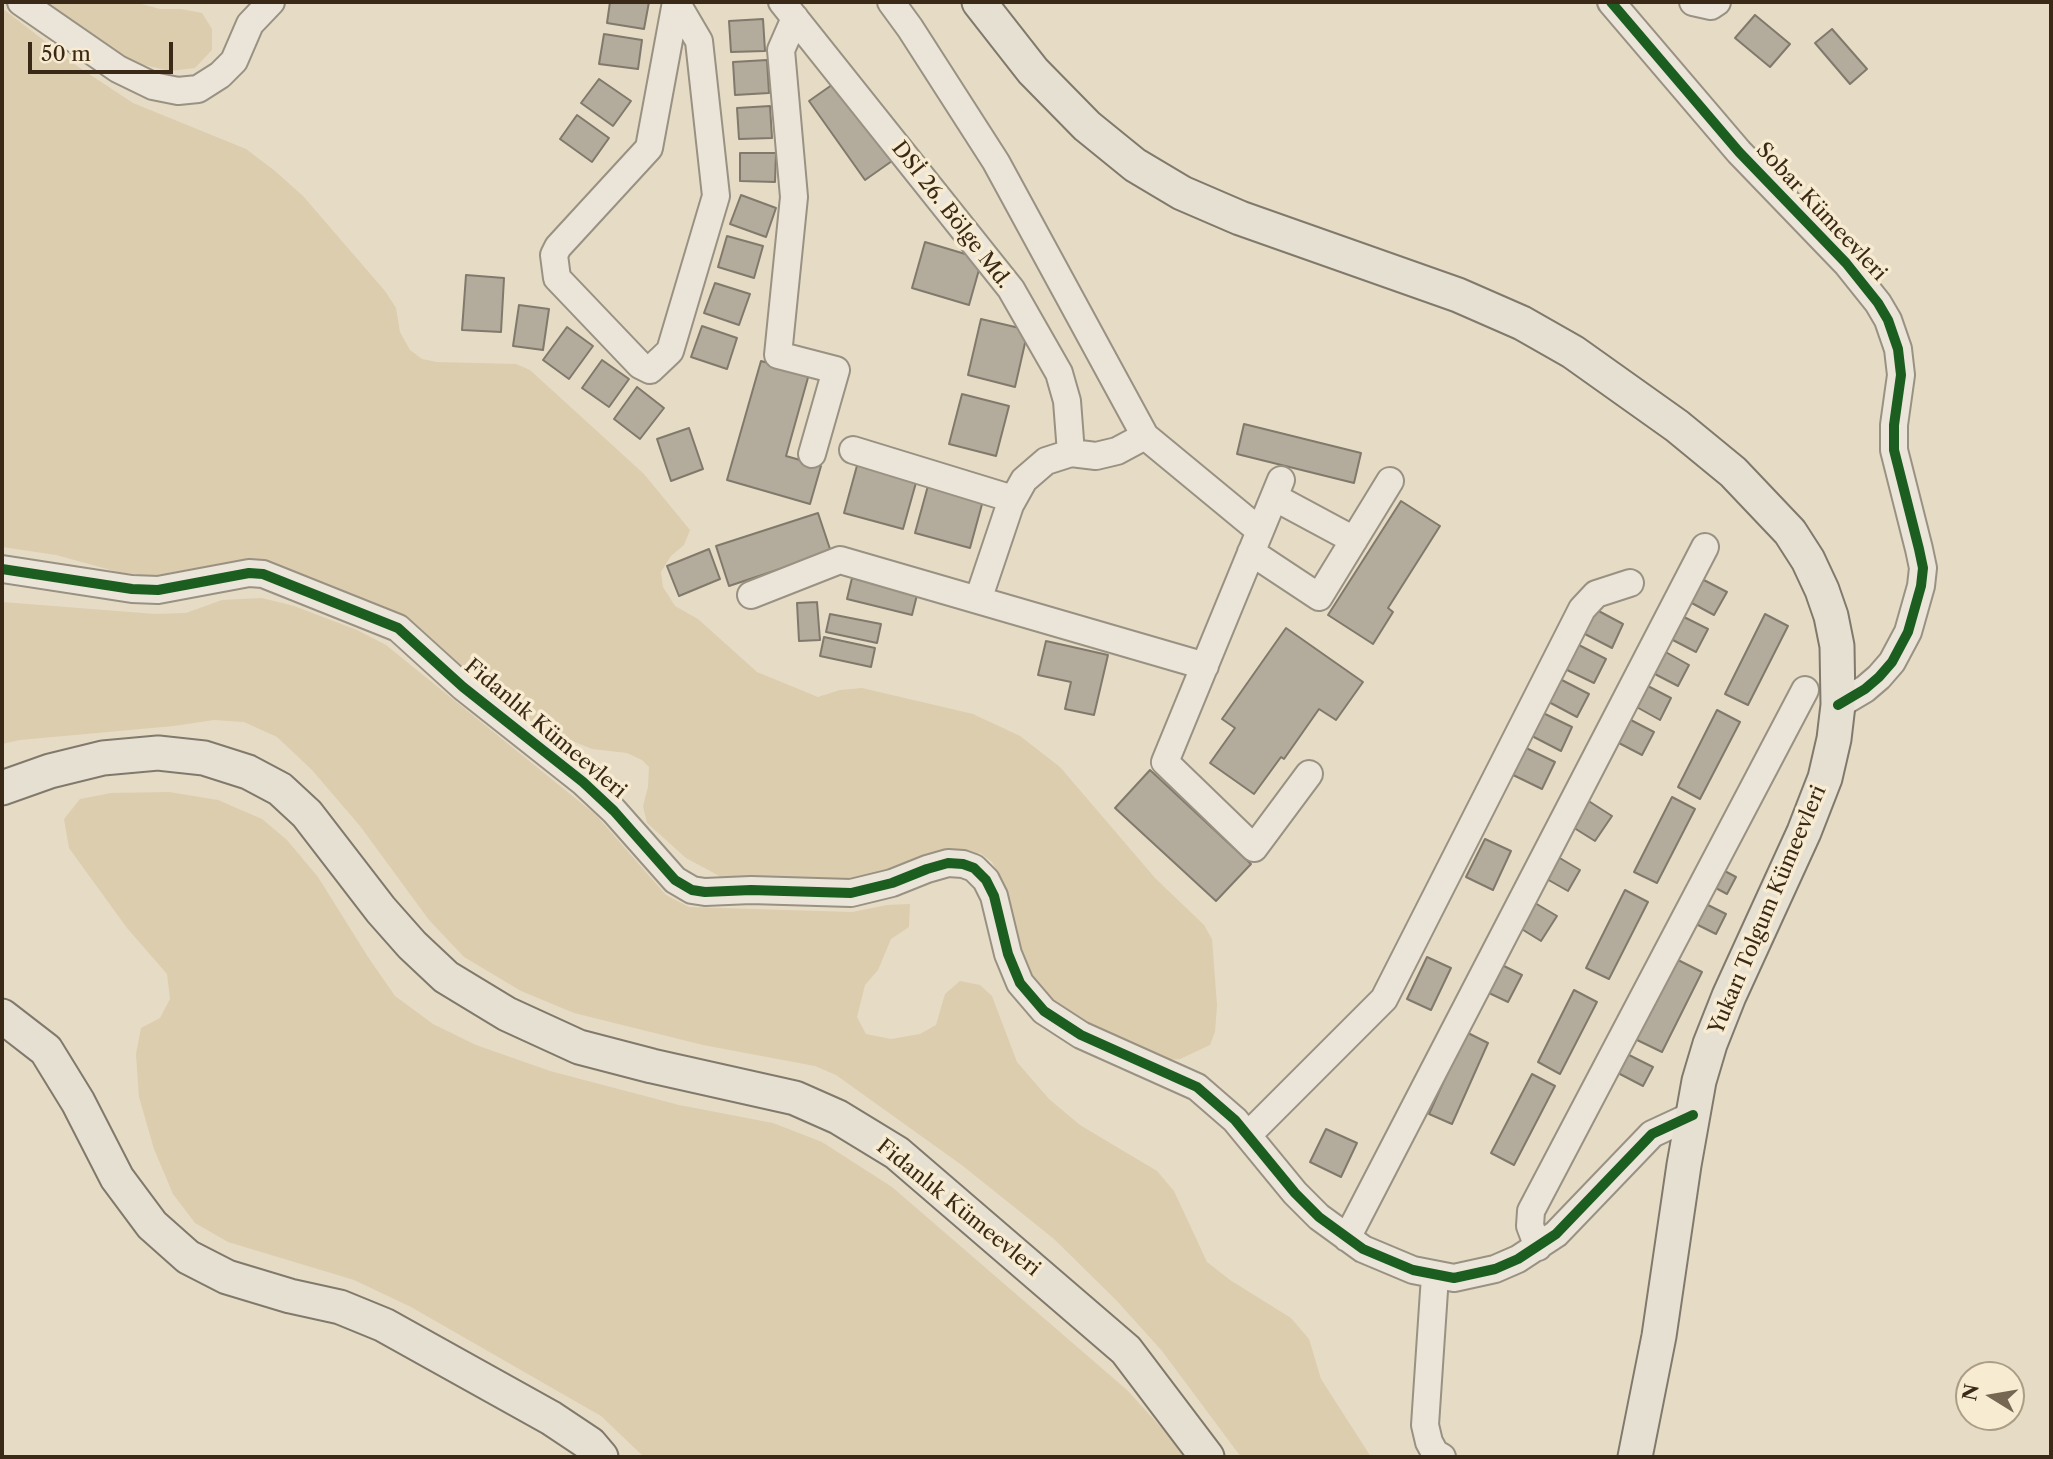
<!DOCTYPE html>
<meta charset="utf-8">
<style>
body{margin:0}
#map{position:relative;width:2053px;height:1459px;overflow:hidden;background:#e6dbc5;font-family:"Libre Caslon Text",serif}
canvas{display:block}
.frame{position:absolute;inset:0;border:4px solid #392916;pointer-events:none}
.north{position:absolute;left:1955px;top:1361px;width:70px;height:70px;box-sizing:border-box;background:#f7ebd1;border:2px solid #ab9d86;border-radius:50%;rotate:281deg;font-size:19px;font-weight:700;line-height:28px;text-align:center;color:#392916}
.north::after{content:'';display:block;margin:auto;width:24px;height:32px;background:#766753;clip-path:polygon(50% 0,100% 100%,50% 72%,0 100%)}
.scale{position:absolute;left:28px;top:42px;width:145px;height:32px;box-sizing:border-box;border:4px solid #392916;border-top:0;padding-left:9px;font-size:21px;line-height:24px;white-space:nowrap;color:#392916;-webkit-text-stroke:5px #f7ebd1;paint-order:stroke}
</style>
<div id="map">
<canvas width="2053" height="1459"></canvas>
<div class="frame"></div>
<div class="north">N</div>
<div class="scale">50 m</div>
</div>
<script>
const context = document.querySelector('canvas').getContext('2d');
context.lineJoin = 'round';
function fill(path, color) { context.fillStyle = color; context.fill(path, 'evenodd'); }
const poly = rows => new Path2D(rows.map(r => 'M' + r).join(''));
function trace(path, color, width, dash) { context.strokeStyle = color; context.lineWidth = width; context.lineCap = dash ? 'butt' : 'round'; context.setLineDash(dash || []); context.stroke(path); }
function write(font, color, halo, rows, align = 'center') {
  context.font = font + ' "Libre Caslon Text",serif'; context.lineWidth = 7; context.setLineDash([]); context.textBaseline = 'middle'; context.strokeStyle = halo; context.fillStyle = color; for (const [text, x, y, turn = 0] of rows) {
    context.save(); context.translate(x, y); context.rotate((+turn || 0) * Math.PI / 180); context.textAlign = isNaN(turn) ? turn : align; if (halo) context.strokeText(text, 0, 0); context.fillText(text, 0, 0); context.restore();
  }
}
const green = poly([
 [43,2,134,2,160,9,181,9,202,13,212,29,212,50,195,68,170,71,131,62],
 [2,8,77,66,133,103,246,149,275,171,303,196,385,291,396,308,400,332,410,350,422,359,437,362,516,364,530,370,644,474,690,530,684,545,671,556,661,572,663,587,675,606,698,619,757,672,818,697,840,690,862,688,973,714,1020,736,1060,767,1155,878,1204,925,1212,939,1217,1005,1215,1032,1210,1045,1180,1059,1165,1060,1063,1014,1024,973,1005,906,1000,878,992,862,980,853,957,854,875,879,845,881,723,878,686,858,647,823,643,806,648,787,649,767,642,760,627,753,592,749,537,727,483,691,406,623,199,571,151,576,118,572,56,555,2,547],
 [262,598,294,606,357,630,386,645,596,815,666,895,689,907,852,912,887,905,910,904,909,927,891,939,878,970,865,985,857,1017,866,1034,891,1039,920,1034,936,1025,945,994,960,981,980,985,992,996,1017,1062,1049,1099,1080,1125,1157,1171,1174,1191,1207,1262,1230,1280,1291,1318,1309,1339,1321,1379,1371,1457,1241,1457,1162,1351,1117,1301,1054,1239,963,1166,836,1075,815,1066,703,1045,574,1013,521,991,464,957,429,920,360,826,312,770,277,737,244,722,214,720,174,726,20,740,2,744,2,602,155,614,186,613,222,600],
 [169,792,218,800,262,819,287,840,318,877,368,957,395,996,433,1024,476,1045,550,1071,679,1105,773,1123,822,1142,892,1187,1127,1390,1180,1448,1186,1457,644,1457,601,1416,411,1307,354,1280,228,1242,195,1223,173,1194,154,1149,139,1097,136,1054,141,1028,160,1018,170,999,167,974,127,928,69,848,64,819,80,799,111,793]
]);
const building = poly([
 [610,2,649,2,644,29,607,23,610,2],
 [1755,15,1790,44,1770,67,1735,38,1755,15],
 [763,19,765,51,731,52,729,21,763,19],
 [1832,29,1867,69,1850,84,1815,43,1832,29],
 [604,34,642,40,638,69,599,64,604,34],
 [767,60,769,93,735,95,733,62,767,60],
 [599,79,631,101,613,126,581,103,599,79],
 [836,82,892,161,865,180,809,101,836,82],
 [770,106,772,138,739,139,737,108,770,106],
 [577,115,609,138,592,162,560,139,577,115],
 [740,153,776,153,775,182,740,181,740,153],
 [741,195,776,208,766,237,730,224,741,195],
 [727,236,763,246,754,278,718,267,727,236],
 [925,242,982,259,969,305,912,288,925,242],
 [466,275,504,278,501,332,462,330,466,275],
 [715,283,750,294,739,325,704,313,715,283],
 [519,305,549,309,543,350,513,346,519,305],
 [981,319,1028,330,1015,387,968,375,981,319],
 [702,326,737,338,727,369,691,357,702,326],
 [567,327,593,346,569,379,543,360,567,327],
 [602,360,629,379,609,407,582,388,602,360],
 [761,361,809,374,786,456,821,466,810,504,727,480,761,361],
 [637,387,664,408,640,439,614,419,637,387],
 [962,394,1009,406,996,456,949,444,962,394],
 [1244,424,1361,453,1354,483,1237,454,1244,424],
 [689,428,703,469,671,481,657,439,689,428],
 [858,462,917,479,903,529,844,513,858,462],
 [929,482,984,497,970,548,915,533,929,482],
 [1401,501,1440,526,1388,608,1393,612,1373,644,1328,615,1401,501],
 [818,513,831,552,729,586,716,546,818,513],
 [709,549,720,579,679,596,667,566,709,549],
 [852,578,917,595,912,615,847,599,852,578],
 [1700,578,1727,592,1714,615,1688,601,1700,578],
 [817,602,820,640,799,641,797,603,817,602],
 [1593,608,1623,624,1612,648,1581,632,1593,608],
 [830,614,881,624,877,643,826,632,830,614],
 [1765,614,1788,626,1748,705,1725,694,1765,614],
 [1680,615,1708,629,1696,652,1669,638,1680,615],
 [1286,628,1363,682,1336,720,1319,709,1284,759,1281,757,1254,794,1210,763,1235,728,1222,719,1286,628],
 [824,637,875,648,871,667,820,656,824,637],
 [1046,641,1108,655,1094,715,1065,709,1071,682,1038,675,1046,641],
 [1575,643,1606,659,1594,683,1563,668,1575,643],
 [1662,650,1689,665,1678,686,1651,672,1662,650],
 [1558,678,1589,694,1577,717,1547,701,1558,678],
 [1644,684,1671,698,1660,720,1633,705,1644,684],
 [1717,710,1740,722,1700,799,1678,787,1717,710],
 [1541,712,1572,727,1561,751,1530,735,1541,712],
 [1627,718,1654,732,1642,755,1615,741,1627,718],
 [1524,747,1555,762,1542,789,1511,774,1524,747],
 [1150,770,1251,864,1216,901,1115,808,1150,770],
 [1672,797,1695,809,1657,883,1634,872,1672,797],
 [1587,800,1612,816,1595,841,1571,826,1587,800],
 [1485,839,1511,851,1493,890,1466,877,1485,839],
 [1558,857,1580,870,1568,891,1545,878,1558,857],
 [1721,869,1736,877,1727,894,1712,886,1721,869],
 [1625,890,1648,902,1609,979,1586,968,1625,890],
 [1535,903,1557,916,1541,941,1520,928,1535,903],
 [1704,903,1726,914,1716,934,1694,923,1704,903],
 [1427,957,1451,968,1431,1010,1407,999,1427,957],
 [1676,959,1702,972,1662,1052,1635,1039,1676,959],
 [1502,965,1522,975,1508,1002,1489,993,1502,965],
 [1574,990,1597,1002,1560,1074,1538,1062,1574,990],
 [1466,1032,1488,1043,1452,1124,1429,1114,1466,1032],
 [1627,1054,1653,1067,1643,1086,1618,1073,1627,1054],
 [1532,1074,1555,1086,1514,1165,1491,1153,1532,1074],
 [1326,1129,1357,1143,1341,1177,1310,1162,1326,1129]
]);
const minor = poly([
 [21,2,118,69,153,86,178,91,198,89,220,75,234,61,250,24,271,2],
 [676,2,699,41,716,196,670,351,650,370,640,365,557,278,554,255,558,247,649,148,676,2],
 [782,2,1011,289,1059,373,1067,401,1071,453],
 [891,2,910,28,996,162,1145,436,1260,531],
 [1611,2,1739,152,1846,263,1878,303,1888,320,1898,349,1901,375,1894,425,1894,450,1919,549,1923,568,1921,586,1908,632,1892,662,1879,677,1865,689,1838,705],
 [1693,2,1711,6,1717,2],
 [795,18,781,50,794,197,778,355,836,370,812,454],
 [853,450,1013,499],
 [1281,480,1165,762,1254,848,1309,774],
 [1274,497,1354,540],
 [1251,552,1319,597,1390,481],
 [2,569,132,589,158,590,249,573,263,574,398,628,463,687,583,782,614,811,675,880,692,890,705,892,751,890,851,893,892,883,927,869,948,863,963,864,974,868,986,880,994,896,1008,954,1020,983,1044,1011,1081,1035,1197,1087,1235,1120,1295,1193,1319,1217,1363,1249,1413,1270,1454,1278,1495,1269,1518,1259,1556,1234,1652,1134,1693,1115],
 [751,595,840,560,1205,666],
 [978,600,1010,505,1024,480,1046,461,1071,453,1096,456,1117,451,1145,436],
 [1248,1135,1384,999,1582,609,1596,594,1630,583],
 [1347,1238,1705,547],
 [1538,1247,1530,1226,1531,1211,1805,690],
 [1435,1276,1425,1425,1429,1442,1435,1453,1442,1457]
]);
const major = poly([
 [979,2,1033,71,1087,126,1135,165,1182,193,1240,218,1458,295,1522,323,1573,352,1677,426,1733,472,1790,532,1808,560,1822,590,1831,616,1837,646,1838,705,1834,739,1825,778,1804,832,1729,996,1710,1044,1699,1081,1684,1165,1659,1336,1635,1457],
 [2,788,50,771,103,758,158,753,204,758,248,772,280,789,307,814,381,910,412,945,446,977,507,1014,579,1047,652,1066,795,1098,838,1117,897,1153,1126,1350,1207,1457],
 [2,1016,46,1050,78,1102,117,1178,152,1225,188,1257,227,1277,290,1296,340,1307,384,1325,551,1418,590,1444,601,1457]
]);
const cycleway = poly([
 [1611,2,1739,152,1846,263,1878,303,1888,320,1898,349,1901,375,1894,425,1894,450,1919,549,1923,568,1921,586,1908,632,1892,662,1879,677,1865,689,1838,705],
 [2,569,132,589,158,590,249,573,263,574,398,628,463,687,583,782,614,811,675,880,692,890,705,892,751,890,851,893,892,883,927,869,948,863,963,864,974,868,986,880,994,896,1008,954,1020,983,1044,1011,1081,1035,1197,1087,1235,1120,1295,1193,1319,1217,1363,1249,1413,1270,1454,1278,1495,1269,1518,1259,1556,1234,1652,1134,1693,1115]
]);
const streetNames = [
 ["Sobar Kümeevleri",1821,212,47],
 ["DSİ 26. Bölge Md.",951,215,52],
 ["Fidanlık Kümeevleri",545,729,40],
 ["Yukarı Tolgum Kümeevleri",1768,910,-67],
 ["Fidanlık Kümeevleri",958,1208,39]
];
fill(green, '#dccdae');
fill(building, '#b3ab9c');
trace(building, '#81796b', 2);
trace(minor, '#999182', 30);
trace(major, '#81796b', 37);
trace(minor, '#eae4d9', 26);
trace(major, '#e6e0d3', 33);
trace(cycleway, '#1b5e20', 10);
write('21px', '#392916', '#f7ebd1', streetNames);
</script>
